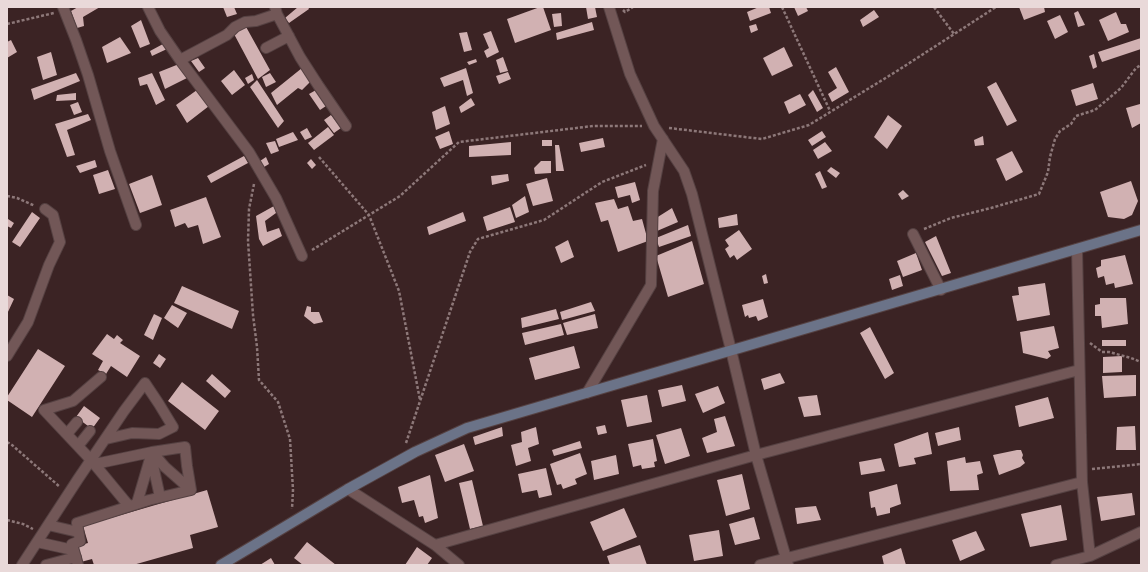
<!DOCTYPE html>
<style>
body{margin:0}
#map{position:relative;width:1148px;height:572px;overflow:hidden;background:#3b2324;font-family:"Golos Text",sans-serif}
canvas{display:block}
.frame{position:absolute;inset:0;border:8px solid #e9d9d9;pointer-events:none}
</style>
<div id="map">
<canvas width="1148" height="572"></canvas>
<div class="frame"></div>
</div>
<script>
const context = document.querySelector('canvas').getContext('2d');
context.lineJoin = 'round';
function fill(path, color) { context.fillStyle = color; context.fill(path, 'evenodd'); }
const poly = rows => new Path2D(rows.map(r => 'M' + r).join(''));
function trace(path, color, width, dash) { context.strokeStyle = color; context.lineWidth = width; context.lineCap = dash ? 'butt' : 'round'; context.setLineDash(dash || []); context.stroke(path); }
const building = poly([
 [78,7,100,7,83,17,84,26,77,28,71,11],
 [223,7,234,7,237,14,227,17],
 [298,7,308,7,309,9,289,23,285,18],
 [540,7,543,7,551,30,515,43,507,19],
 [586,7,595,7,597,17,588,19],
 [759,7,769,7,771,13,750,21,747,12],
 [794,7,806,7,808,11,798,16],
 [1019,7,1044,7,1045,12,1024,20],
 [874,10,879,17,863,27,860,20],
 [1078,11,1085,25,1078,27,1074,13],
 [1116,12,1121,24,1126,24,1129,32,1108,41,1099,20],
 [561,13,562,26,554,27,552,14],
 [1060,15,1068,32,1055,39,1047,21],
 [141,20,150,44,140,48,131,26],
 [592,22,594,30,557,40,556,33],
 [756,24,758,30,751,33,749,26],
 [245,25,270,70,258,79,234,34],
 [491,31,499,52,487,58,484,51,489,48,483,34],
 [467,32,472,50,464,52,459,33],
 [120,37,131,53,107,63,102,47],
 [1141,38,1141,49,1102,62,1098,52],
 [11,40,17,52,7,58,7,42],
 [163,44,167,49,152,56,150,51],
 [784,47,793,66,772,76,763,58],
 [51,52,57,75,43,80,37,57],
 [1094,54,1097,67,1093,69,1089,56],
 [503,57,508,71,500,73,496,60],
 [198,58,205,68,199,72,191,61],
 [476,59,477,62,469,65,467,62],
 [179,64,187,78,165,89,159,72],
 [836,67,849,92,832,102,828,94,837,88,828,72],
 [302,68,311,81,302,90,298,88,277,105,271,93],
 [466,68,473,93,467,96,463,80,444,87,440,78],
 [234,70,245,85,232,95,221,81],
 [508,72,511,79,499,84,496,76],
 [76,73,80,81,34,100,31,89],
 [152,73,165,100,156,105,147,84,140,86,138,78],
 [270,73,276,82,266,87,262,77],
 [252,74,254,80,248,84,245,78],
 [257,80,284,121,278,128,250,87],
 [996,82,1017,121,1007,126,987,87],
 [1093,83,1098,99,1076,106,1071,90],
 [197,90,209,106,187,123,176,105],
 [316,90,326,106,320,110,309,94],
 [813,90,823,108,817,112,808,95],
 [76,93,76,100,56,101,57,95],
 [800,94,806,105,789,114,784,102],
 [471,98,475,105,461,113,459,107],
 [78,102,82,112,74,115,70,105],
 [1140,104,1141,123,1132,128,1126,108],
 [445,106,450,124,436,130,432,112],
 [88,114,91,120,67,130,75,155,67,157,55,124],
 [331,115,341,128,334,133,324,120],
 [888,115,902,126,887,149,874,137],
 [328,127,334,135,314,150,308,143],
 [307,128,312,137,305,140,300,132],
 [449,131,453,144,440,149,435,137],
 [822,131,826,137,812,146,808,140],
 [293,132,298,140,279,147,276,139],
 [983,136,984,145,975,146,974,140],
 [603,138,605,147,581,152,579,143],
 [542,140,552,140,552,146,542,146],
 [275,141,279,151,271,154,266,143],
 [511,142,511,155,469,157,469,146],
 [825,142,832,151,818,159,813,150],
 [555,145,559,145,564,171,556,171],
 [1012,151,1023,172,1006,181,996,159],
 [244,156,248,163,211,183,207,176],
 [266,157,269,164,264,167,260,161],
 [311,159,316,165,312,169,307,163],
 [95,160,97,167,80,173,76,166],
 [541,161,551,161,551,173,535,174,534,168],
 [831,167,840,173,836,178,827,171],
 [108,170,115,189,99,194,93,175],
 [820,171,827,187,822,189,815,174],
 [508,174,509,181,492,185,491,176],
 [152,175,162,205,140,213,129,184],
 [547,178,553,201,533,206,526,184],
 [1131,181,1138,201,1132,215,1124,219,1108,217,1100,192],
 [635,182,640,200,632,203,630,195,618,198,615,187],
 [903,190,909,196,902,200,898,194],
 [525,196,529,212,516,218,512,205],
 [206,197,221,237,203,244,198,225,188,228,185,223,175,227,170,210],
 [614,199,618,209,628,206,633,221,642,219,648,241,618,252,608,220,601,222,595,203],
 [274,206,276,213,265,221,267,232,279,228,282,236,263,246,259,239,256,216],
 [510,207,515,222,487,231,483,217],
 [672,208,678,222,657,231,653,220],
 [32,212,40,218,20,247,12,242],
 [463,212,466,221,429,235,427,227],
 [737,214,738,225,719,228,718,218],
 [8,219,14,223,11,228,7,226],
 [688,225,691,236,659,247,656,238],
 [739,230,752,249,737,260,734,255,730,258,725,249,729,246,725,240],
 [936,236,951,273,942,276,925,242],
 [568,240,574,257,561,263,555,247],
 [692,241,704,284,668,297,656,256],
 [916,253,922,270,903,277,897,261],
 [1125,255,1133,284,1115,288,1114,283,1106,285,1104,276,1098,278,1096,268,1101,266,1101,260],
 [766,274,768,283,764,284,762,276],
 [900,275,903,286,892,290,889,279],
 [1045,283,1050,315,1017,321,1012,296,1019,295,1018,287],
 [182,286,239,311,232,329,174,303],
 [7,295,14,299,7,314],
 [1100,298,1126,298,1128,324,1102,328,1101,316,1095,316,1095,305,1100,304],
 [763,299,768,317,758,321,756,316,749,318,748,315,745,317,742,305],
 [591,302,595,311,562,320,560,312],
 [172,305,187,313,178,328,164,318],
 [307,306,311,307,311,312,319,312,323,322,314,324,304,316],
 [556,309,559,319,522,328,521,318],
 [154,314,162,318,153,340,144,335],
 [595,314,598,328,567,335,563,323],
 [561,324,564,335,525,345,522,333],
 [1054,326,1059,348,1048,351,1051,356,1047,359,1023,353,1020,332],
 [870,327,894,373,885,379,860,333],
 [107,334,114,339,117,335,123,340,120,343,140,356,127,377,111,366,106,374,98,370,103,361,92,354],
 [1102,340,1126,340,1126,346,1102,346],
 [574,346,580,368,535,380,529,358],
 [38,349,65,366,32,417,7,400,7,397],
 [159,354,166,359,160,368,153,363],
 [1122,356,1122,372,1103,373,1103,357],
 [780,373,785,383,764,390,761,379],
 [212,374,231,391,225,398,206,381],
 [1136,375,1136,396,1104,398,1102,376],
 [182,382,219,411,205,430,168,401],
 [682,385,686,401,662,407,658,390],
 [718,386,725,403,703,413,695,394],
 [647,395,652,422,627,427,621,400],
 [817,395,821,415,804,417,798,397],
 [1048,397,1054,418,1019,427,1015,406],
 [84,406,100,418,92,429,76,417],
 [725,416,735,446,707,453,702,438,717,432,714,419],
 [605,425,607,433,598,435,596,427],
 [1135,426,1136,450,1116,450,1117,427],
 [502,427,503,436,475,445,473,437],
 [536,427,539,444,528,448,531,461,516,466,511,445,522,442,521,432],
 [959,427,961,440,938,446,935,433],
 [681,428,690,456,665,464,656,435],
 [928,432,932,454,914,458,916,464,899,467,894,444],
 [653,439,657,461,654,462,655,467,642,469,641,465,633,467,628,444],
 [580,441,582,448,554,456,552,450],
 [464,444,474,471,445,482,435,455],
 [1017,450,1021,450,1023,455,1022,458,1025,463,1020,467,999,475,993,455],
 [580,453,587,474,575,479,577,484,563,489,561,484,557,485,550,464],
 [616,455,619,474,594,480,591,461],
 [965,457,966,463,980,461,983,473,977,475,979,490,950,491,947,461],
 [881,458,885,471,861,475,859,462],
 [546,468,552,495,539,498,537,490,522,493,518,474],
 [742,474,750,509,726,516,717,480],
 [430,475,438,518,425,523,423,516,419,517,414,500,402,503,398,487],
 [472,480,483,526,470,529,459,483],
 [897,484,901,504,890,508,890,513,877,516,875,507,871,508,869,492],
 [207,490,218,527,190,535,193,548,133,565,94,565,92,559,81,562,77,546,88,543,83,526],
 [1132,493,1135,515,1101,521,1097,497],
 [1061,505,1067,540,1030,547,1021,514],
 [816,506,821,520,797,524,795,508],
 [624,508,637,537,603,551,590,522],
 [754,517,760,539,735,545,729,524],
 [719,530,723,556,694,561,689,535],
 [976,531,985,550,960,561,952,540],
 [307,542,336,565,303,565,294,558],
 [640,545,647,565,610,565,607,556],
 [417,547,432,558,427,565,405,565],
 [901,548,906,565,884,565,882,556],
 [271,558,275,565,260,565]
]);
const path = poly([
 [782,7,830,111],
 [934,7,954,34],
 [623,10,625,12,633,7],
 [7,24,54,13],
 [669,128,762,139,809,125,897,71,996,7],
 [319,157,369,215,399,291,420,400],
 [254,184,249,209,248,241,253,315,257,347,259,380,278,402,290,439,293,490,292,509],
 [7,196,17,198,35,206],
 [924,229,951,218,991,208,1039,194,1048,172,1050,157,1055,139,1060,131,1071,124,1076,116,1095,110,1121,88,1136,68,1141,65],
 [312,250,400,196,459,142,593,126,642,126],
 [1090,343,1102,352,1109,352,1131,358,1141,362],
 [7,442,12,445,60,487],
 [406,443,470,252,478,239,544,220,602,182,646,165],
 [1092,469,1141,464],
 [7,520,23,524,33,529]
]);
const street = poly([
 [63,7,76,40,88,75,110,151,136,225],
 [148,7,160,31,180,60,249,152,276,198,302,256],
 [275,7,277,14,300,57,318,85,346,126],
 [609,7,630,74,654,126,684,171,692,194,731,350,756,455,788,565],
 [266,48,289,36],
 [180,60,227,35,235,27,245,22,256,21,277,14],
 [913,234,941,290],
 [1077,249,1082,482,1090,556],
 [7,356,28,322,49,265,60,242,53,215,45,209],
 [101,377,73,401,44,410,91,460,129,506],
 [587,393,651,285,653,191,663,139],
 [67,434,77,422],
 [78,446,90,431],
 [185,447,187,466,191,490,165,467,152,452,185,447],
 [151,456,160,497],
 [95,464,152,452,137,503],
 [348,489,435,545,459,565],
 [48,525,78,532],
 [37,542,73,550],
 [435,545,756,455,1079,370],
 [22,565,78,479,124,411,145,383,159,404,173,427,159,434,132,433,106,439],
 [46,565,76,557],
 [78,565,72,544,80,541,77,523,149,500,191,490],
 [760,565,1082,482],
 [1056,565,1090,556,1141,532]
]);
const secondary = poly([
 [221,565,348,489,415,452,467,428,1141,230]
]);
fill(building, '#d1b1b2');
trace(street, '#554142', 12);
trace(secondary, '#554142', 12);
trace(path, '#8d7879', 2.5, [3, 2]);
trace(street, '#725757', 10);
trace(secondary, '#6b7388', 10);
</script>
